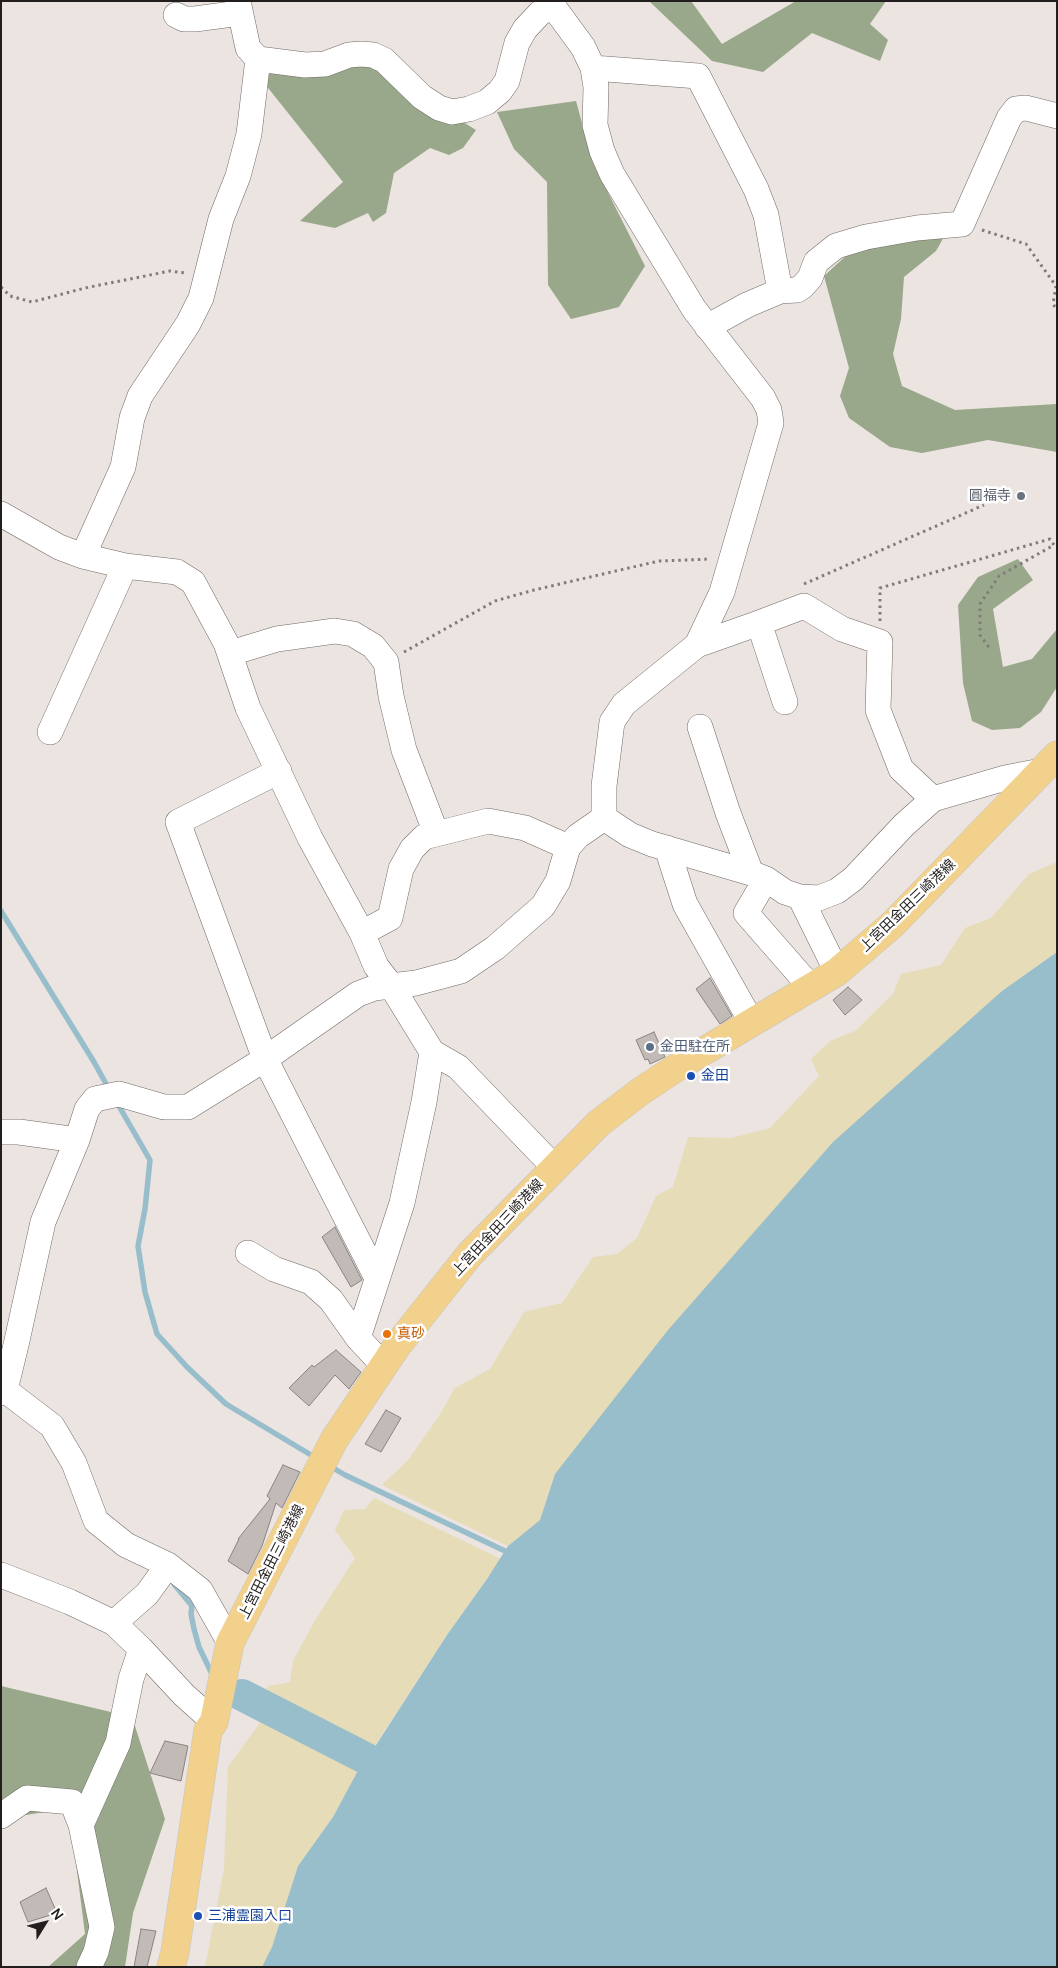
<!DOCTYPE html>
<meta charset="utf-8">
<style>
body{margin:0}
#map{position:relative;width:1058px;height:1968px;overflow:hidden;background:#ebe4e0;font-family:Manrope,sans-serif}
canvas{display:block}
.frame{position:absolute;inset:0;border:2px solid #211e1d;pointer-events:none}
.north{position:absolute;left:20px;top:1898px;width:50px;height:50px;-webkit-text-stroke:4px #fff;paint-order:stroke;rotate:54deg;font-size:14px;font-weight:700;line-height:20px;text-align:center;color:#211e1d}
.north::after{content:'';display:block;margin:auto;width:18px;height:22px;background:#211e1d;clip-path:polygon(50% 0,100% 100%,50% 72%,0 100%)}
</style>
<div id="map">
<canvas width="1058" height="1968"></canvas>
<div class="frame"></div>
<div class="north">N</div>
</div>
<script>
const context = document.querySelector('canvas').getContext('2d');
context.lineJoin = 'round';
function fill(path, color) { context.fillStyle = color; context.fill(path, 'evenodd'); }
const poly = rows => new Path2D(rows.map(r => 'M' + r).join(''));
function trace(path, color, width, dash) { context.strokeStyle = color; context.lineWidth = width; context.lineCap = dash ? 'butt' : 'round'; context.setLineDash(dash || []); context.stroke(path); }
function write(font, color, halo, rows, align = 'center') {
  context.font = font + ' Manrope,"Noto Sans JP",sans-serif'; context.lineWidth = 5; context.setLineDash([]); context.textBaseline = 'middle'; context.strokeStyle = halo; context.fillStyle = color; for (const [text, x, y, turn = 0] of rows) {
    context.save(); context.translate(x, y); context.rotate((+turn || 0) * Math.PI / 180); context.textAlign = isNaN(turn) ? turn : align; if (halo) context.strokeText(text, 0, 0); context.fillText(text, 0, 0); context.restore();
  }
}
const forest = poly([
 [649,1,691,1,722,44,796,1,886,1,870,24,888,40,880,61,812,33,763,72,712,61],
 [371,65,476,130,463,148,449,155,430,148,394,173,386,213,373,222,368,213,335,228,300,221,343,182,261,79,263,72,312,77,329,76,354,66],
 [576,101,593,163,645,266,619,307,571,319,548,285,547,182,514,149,497,112],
 [945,235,936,251,904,277,901,319,893,354,902,386,955,410,1057,404,1057,452,988,440,922,453,890,447,849,418,840,396,849,368,824,276,850,252],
 [1018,559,1033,580,993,609,1003,667,1032,659,1057,629,1057,687,1041,712,1020,728,992,730,972,721,963,683,958,605,978,577],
 [1,1686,132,1717,165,1819,133,1913,125,1967,48,1967,85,1934,69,1808,26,1815,1,1801]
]);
const sand = poly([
 [1057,862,1057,952,1002,991,555,1474,540,1520,508,1546,382,1485,408,1460,439,1416,455,1388,490,1369,524,1312,562,1303,593,1257,617,1254,637,1238,656,1196,673,1187,688,1137,731,1138,770,1128,819,1076,811,1059,830,1041,855,1031,893,994,901,974,941,965,965,928,991,918,1029,874],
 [374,1498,501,1559,447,1635,368,1756,259,1699,269,1686,290,1682,293,1661,314,1622,355,1558,335,1530,344,1510,365,1509],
 [267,1713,362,1763,333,1817,298,1866,272,1947,262,1967,205,1967,224,1869,228,1767]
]);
const water = poly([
 [1057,952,1057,1967,262,1967,272,1947,298,1866,333,1817,362,1763,367,1759,447,1635,487,1579,508,1546,540,1520,555,1474,668,1330,833,1142,1002,991]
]);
const stream = poly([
 [1,911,94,1062,110,1091],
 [116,1101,150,1160,145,1209,138,1246,145,1292,157,1334,187,1367,226,1404,316,1458],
 [328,1465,345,1475,505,1551],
 [174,1584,192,1606,191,1614,194,1629,199,1647,211,1672]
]);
const river = poly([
 [242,1695,367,1759]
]);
const building = poly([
 [710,978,732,1016,720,1024,696,989,710,978],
 [848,987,862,1000,845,1015,833,1000,848,987],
 [654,1032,665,1057,650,1064,648,1059,645,1060,636,1040,654,1032],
 [335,1227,362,1280,351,1287,322,1237,335,1227],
 [336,1350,361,1372,349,1389,335,1375,309,1406,289,1388,312,1365,314,1367,336,1350],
 [386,1410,401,1418,381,1452,365,1444,386,1410],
 [283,1465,300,1472,282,1508,276,1503,262,1546,248,1574,228,1561,239,1539,238,1539,270,1499,267,1496,283,1465],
 [165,1741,188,1746,181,1781,150,1773,165,1741],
 [46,1888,57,1913,28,1922,20,1902,46,1888],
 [141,1929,156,1931,147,1967,134,1967,141,1929]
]);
const path = poly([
 [982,230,1026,244,1056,286,1053,304,1057,310],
 [1,287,10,296,32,302,85,288,170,271,185,273],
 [804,584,984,505],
 [880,621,880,588,1050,539,1054,545,999,576,980,604,980,635,991,650],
 [404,652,495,601,534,590,659,561,710,559]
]);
const minor = poly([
 [238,1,248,48,258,59,305,65,325,64,349,55,361,54,373,55,384,60,422,97,439,108,452,112,469,109,487,102,500,91,507,81,517,43,525,29,540,13,553,6],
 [554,1,553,6,583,47,593,68,596,87,595,125,602,151,612,174,694,309,763,398,769,410,771,423,722,592,697,645,624,704,612,722,604,786,604,818],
 [176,15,184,19,195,19,240,13],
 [593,68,698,76,756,189,766,215,780,291],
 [707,327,747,305,780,291,797,290,803,286,810,278,816,262,836,246,866,237,917,228,962,224,1009,118,1016,109,1026,108,1057,116],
 [1,514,59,547,83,556,125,566,177,572,193,582,226,643,248,708,310,838,362,933,376,966,392,987,432,1052,458,1067,555,1168],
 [83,556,123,467,132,418,140,396,188,324,201,298,221,219,238,176,249,134,258,59],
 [697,645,759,623],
 [231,653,277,639,335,631,353,634,373,646,386,662,391,696,404,750,436,833],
 [785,702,759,623,804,606,842,629,880,642,878,710,901,769,933,799],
 [700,727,728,813,751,873],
 [50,732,125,566],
 [279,771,178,822,265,1059,377,1278],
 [604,818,630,835,652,844,751,873,766,879,785,892,800,897,819,898,837,891,853,879,904,825,933,799,1005,778,1041,771],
 [667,848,685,904,752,1023],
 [766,879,746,913,801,976,813,987],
 [800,897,837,972],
 [362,933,390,918,401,869,412,849,424,837,488,821,525,828,568,847],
 [1,1132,19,1132,77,1140],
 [248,1253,274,1269,311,1282,331,1300,358,1338,384,1366],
 [358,1338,402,1203,424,1102,432,1052],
 [5,1390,52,1426,74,1463,96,1521,126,1545,168,1565,200,1590,230,1643],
 [1,1393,5,1390,16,1345,43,1222,77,1140,87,1109,95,1099,119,1094,164,1107,188,1107,265,1059,358,994,374,988,416,983,461,971,495,948,543,906,558,881,568,847,578,836,604,818],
 [1,1575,70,1602,114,1623,141,1649,184,1695,214,1722],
 [114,1623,147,1594,168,1565],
 [1,1816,27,1798,72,1802,81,1825,102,1927,96,1952,89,1967],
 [81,1825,118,1743,131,1679,141,1649]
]);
const major = poly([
 [171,1967,175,1952,208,1730,214,1722,230,1643,334,1440,397,1346,470,1254,599,1123,641,1091,682,1064,837,972,893,924,1057,755]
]);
const markers = [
 [1021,496,5,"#6b7280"],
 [650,1047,5,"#5c6f8a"],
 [691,1076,5,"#1a4fb4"],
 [387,1334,5,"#e8710a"],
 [198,1916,5,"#1a4fb4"]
];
const worshipNames = [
 ["圓福寺",1011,496]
];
const streetNames = [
 ["上宮田金田三崎港線",908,906,-44],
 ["上宮田金田三崎港線",498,1228,-47],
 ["上宮田金田三崎港線",272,1562,-63]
];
const serviceNames = [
 ["金田駐在所",660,1047]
];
const transitNames = [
 ["金田",701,1076],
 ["三浦霊園入口",208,1916]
];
const foodNames = [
 ["真砂",397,1334]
];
fill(forest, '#99a88a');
fill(sand, '#e6dcb7');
fill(water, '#98becc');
trace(stream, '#98becc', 5.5);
trace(river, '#98becc', 32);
fill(building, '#c1bab7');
trace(building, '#8a8380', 1);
trace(minor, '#706966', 26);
trace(major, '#c5c4c4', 29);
trace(path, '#817c79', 3, [2.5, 4]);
trace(minor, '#fff', 25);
trace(major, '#f2d18c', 28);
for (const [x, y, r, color] of markers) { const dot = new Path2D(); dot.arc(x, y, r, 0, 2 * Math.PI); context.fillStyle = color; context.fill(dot); trace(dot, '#fff', 2); }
write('14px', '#5b616d', '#fff', worshipNames, 'right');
write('14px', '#211e1d', '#fff', streetNames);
write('14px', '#4e5e75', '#fff', serviceNames, 'left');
write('14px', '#164399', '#fff', transitNames, 'left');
write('14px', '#c56008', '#fff', foodNames, 'left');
</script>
